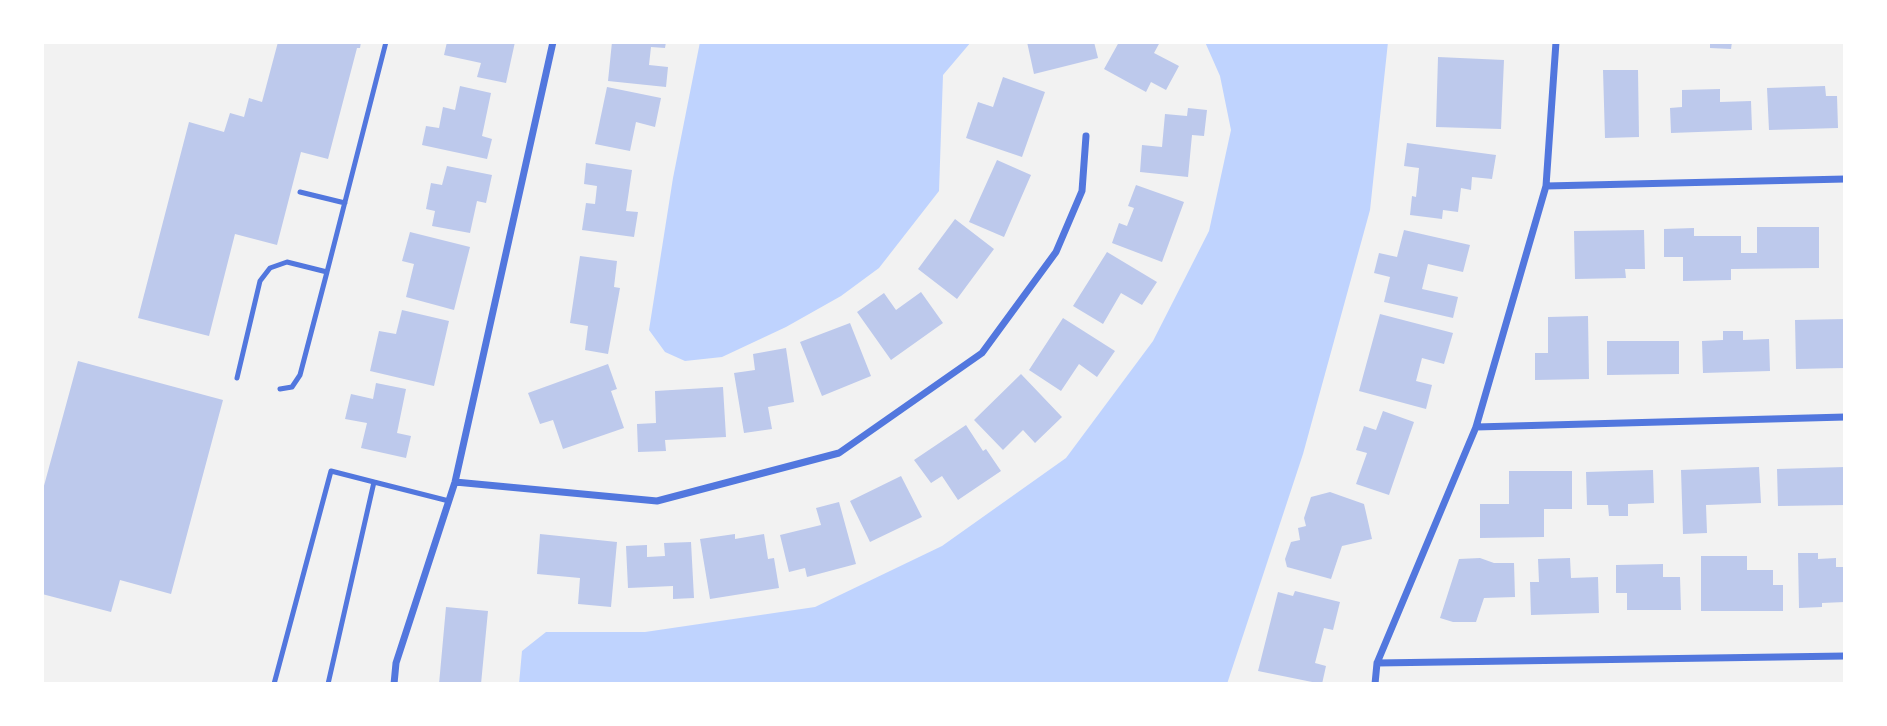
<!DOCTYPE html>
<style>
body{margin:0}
#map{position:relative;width:1887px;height:726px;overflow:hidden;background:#f2f2f2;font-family:"Roboto Serif",serif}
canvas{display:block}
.frame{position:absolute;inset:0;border:44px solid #fff;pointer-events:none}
</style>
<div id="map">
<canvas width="1887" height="726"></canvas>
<div class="frame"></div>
</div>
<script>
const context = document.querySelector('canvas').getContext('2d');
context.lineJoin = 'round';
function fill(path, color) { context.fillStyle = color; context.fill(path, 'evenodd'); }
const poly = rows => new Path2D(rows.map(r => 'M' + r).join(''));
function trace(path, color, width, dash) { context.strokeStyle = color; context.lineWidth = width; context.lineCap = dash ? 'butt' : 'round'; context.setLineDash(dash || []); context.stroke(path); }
const water = poly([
 [700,42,971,42,943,75,939,191,879,268,841,296,786,327,722,357,685,361,665,352,649,330,673,178],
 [1205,42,1388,42,1370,210,1303,454,1227,684,519,684,522,651,546,632,645,632,815,607,942,546,1066,458,1153,341,1209,231,1231,130,1220,76]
]);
const building = poly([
 [278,42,361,42,360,48,357,48,328,159,301,152,277,245,235,234,209,336,138,318,189,122,224,132,230,113,244,117,249,98,262,102],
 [447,42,515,42,506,83,477,77,481,63,444,55],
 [612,42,666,42,665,48,651,47,649,65,668,67,666,87,608,81],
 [1027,42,1094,42,1098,58,1034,74],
 [1119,42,1160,42,1154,53,1179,66,1166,90,1151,82,1146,92,1104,69],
 [1710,42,1732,42,1731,49,1710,48],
 [1438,57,1504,60,1501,129,1436,127],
 [1603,70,1638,70,1639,137,1605,138],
 [1003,77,1045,92,1022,157,966,138,978,102,993,107],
 [460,86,491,93,482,136,492,139,487,159,422,145,426,126,439,128,443,107,455,110],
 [1825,86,1826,96,1837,96,1838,128,1769,130,1767,88],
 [607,87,661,98,655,127,636,122,630,151,595,144],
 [1720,89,1720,102,1751,101,1752,130,1671,133,1670,108,1682,107,1682,90],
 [1188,108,1207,110,1204,136,1192,135,1188,177,1140,172,1142,145,1162,147,1165,114,1187,116],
 [1407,143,1496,155,1492,179,1472,177,1471,190,1461,188,1458,212,1443,210,1442,219,1410,215,1412,196,1416,197,1419,168,1404,166],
 [997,160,1031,175,1004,237,969,222],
 [586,163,632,170,626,211,638,212,634,237,582,230,586,203,595,204,597,186,584,184],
 [447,166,492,175,486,203,477,201,470,233,432,226,435,211,426,209,431,183,442,185],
 [1136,185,1184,202,1162,262,1112,243,1119,223,1127,226,1134,208,1128,206],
 [955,219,994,249,957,299,918,269],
 [1757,227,1819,227,1819,268,1731,269,1731,280,1683,281,1683,257,1664,257,1664,229,1694,228,1694,236,1741,236,1741,253,1757,253],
 [1404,230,1470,245,1463,272,1428,264,1422,289,1458,297,1453,318,1384,302,1390,277,1374,273,1379,253,1397,257],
 [1644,230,1645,269,1625,269,1626,278,1575,279,1574,231],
 [410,232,470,247,454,310,406,297,414,264,402,261],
 [1107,252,1157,282,1142,305,1121,293,1103,324,1073,306],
 [580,256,617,261,614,287,620,288,608,354,585,350,588,326,570,323],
 [921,292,943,323,891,360,857,312,884,293,896,310],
 [402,310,449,321,434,386,370,371,379,331,396,334],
 [1380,314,1453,333,1444,364,1422,358,1416,381,1432,385,1426,409,1359,391],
 [1588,316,1589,379,1535,380,1535,353,1548,353,1548,317],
 [1063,318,1115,351,1097,377,1079,364,1061,391,1029,370],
 [1845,319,1845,368,1796,369,1795,320],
 [850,323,871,376,822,396,800,342],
 [1723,331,1743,331,1743,340,1769,339,1770,371,1703,373,1702,341,1723,340],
 [1607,341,1679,341,1679,374,1607,375],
 [786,348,794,402,768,407,772,429,744,433,734,373,755,370,753,354],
 [78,361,223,400,171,594,120,580,111,612,42,594,42,493],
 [608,364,617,389,611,391,624,428,563,449,553,420,540,424,528,393],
 [1021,374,1062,417,1035,443,1023,430,1003,450,974,420],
 [376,383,406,389,397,433,411,436,406,458,361,448,367,423,345,419,351,394,373,399],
 [723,387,726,437,665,440,666,451,638,452,637,424,656,423,655,391],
 [1383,411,1414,422,1389,495,1356,484,1367,453,1356,450,1364,426,1376,430],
 [966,425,983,451,986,449,1001,471,958,500,942,476,931,483,914,460],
 [1759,467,1761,503,1706,505,1707,533,1683,534,1681,470],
 [1845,467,1845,505,1778,506,1777,469],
 [1653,470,1654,503,1628,504,1628,516,1609,516,1608,505,1587,505,1586,472],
 [1509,471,1572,471,1572,509,1544,509,1544,537,1480,538,1480,504,1509,504],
 [901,476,922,517,870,542,850,501],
 [1330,492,1364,504,1372,539,1342,546,1331,579,1287,567,1285,559,1291,542,1300,540,1298,528,1306,526,1304,518,1311,497],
 [839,502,856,564,807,577,805,568,789,572,780,535,821,525,816,508],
 [540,534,617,542,611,607,578,604,580,578,537,574],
 [735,534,735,539,764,534,768,559,774,558,779,588,710,599,700,539],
 [691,542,694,598,673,599,673,586,628,588,626,546,647,545,647,557,665,556,664,543],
 [1798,553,1818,553,1818,559,1836,558,1836,567,1845,567,1845,602,1822,603,1822,607,1799,608],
 [1701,556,1747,556,1747,570,1773,570,1773,585,1783,585,1783,611,1701,611],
 [1480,558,1494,563,1514,563,1515,597,1484,598,1476,622,1453,622,1440,618,1459,559],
 [1570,558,1571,578,1598,577,1599,613,1531,615,1530,582,1539,582,1538,559],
 [1663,564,1663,577,1680,577,1681,610,1627,610,1627,593,1616,593,1616,565],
 [1295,591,1340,602,1333,630,1324,628,1315,663,1326,666,1322,684,1258,671,1278,592,1293,596],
 [446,607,488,611,481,684,439,684]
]);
const service = poly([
 [300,192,345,203],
 [327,272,386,42],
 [237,378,260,281,270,268,287,262,327,272,300,375,292,387,280,389],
 [374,482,449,501],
 [274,684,331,471,374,482,328,684]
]);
const minor = poly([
 [1546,186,1845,179],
 [1476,427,1845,417],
 [455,482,657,501,839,453,982,353,1056,252,1082,191,1086,136],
 [1377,663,1845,656],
 [394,684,396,663,455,482,553,42],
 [1375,684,1377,663,1476,427,1546,186,1556,42]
]);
fill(water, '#bfd3fe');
fill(building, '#bdc9ec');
trace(service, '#5277de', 5);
trace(minor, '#5277de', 7);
</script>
